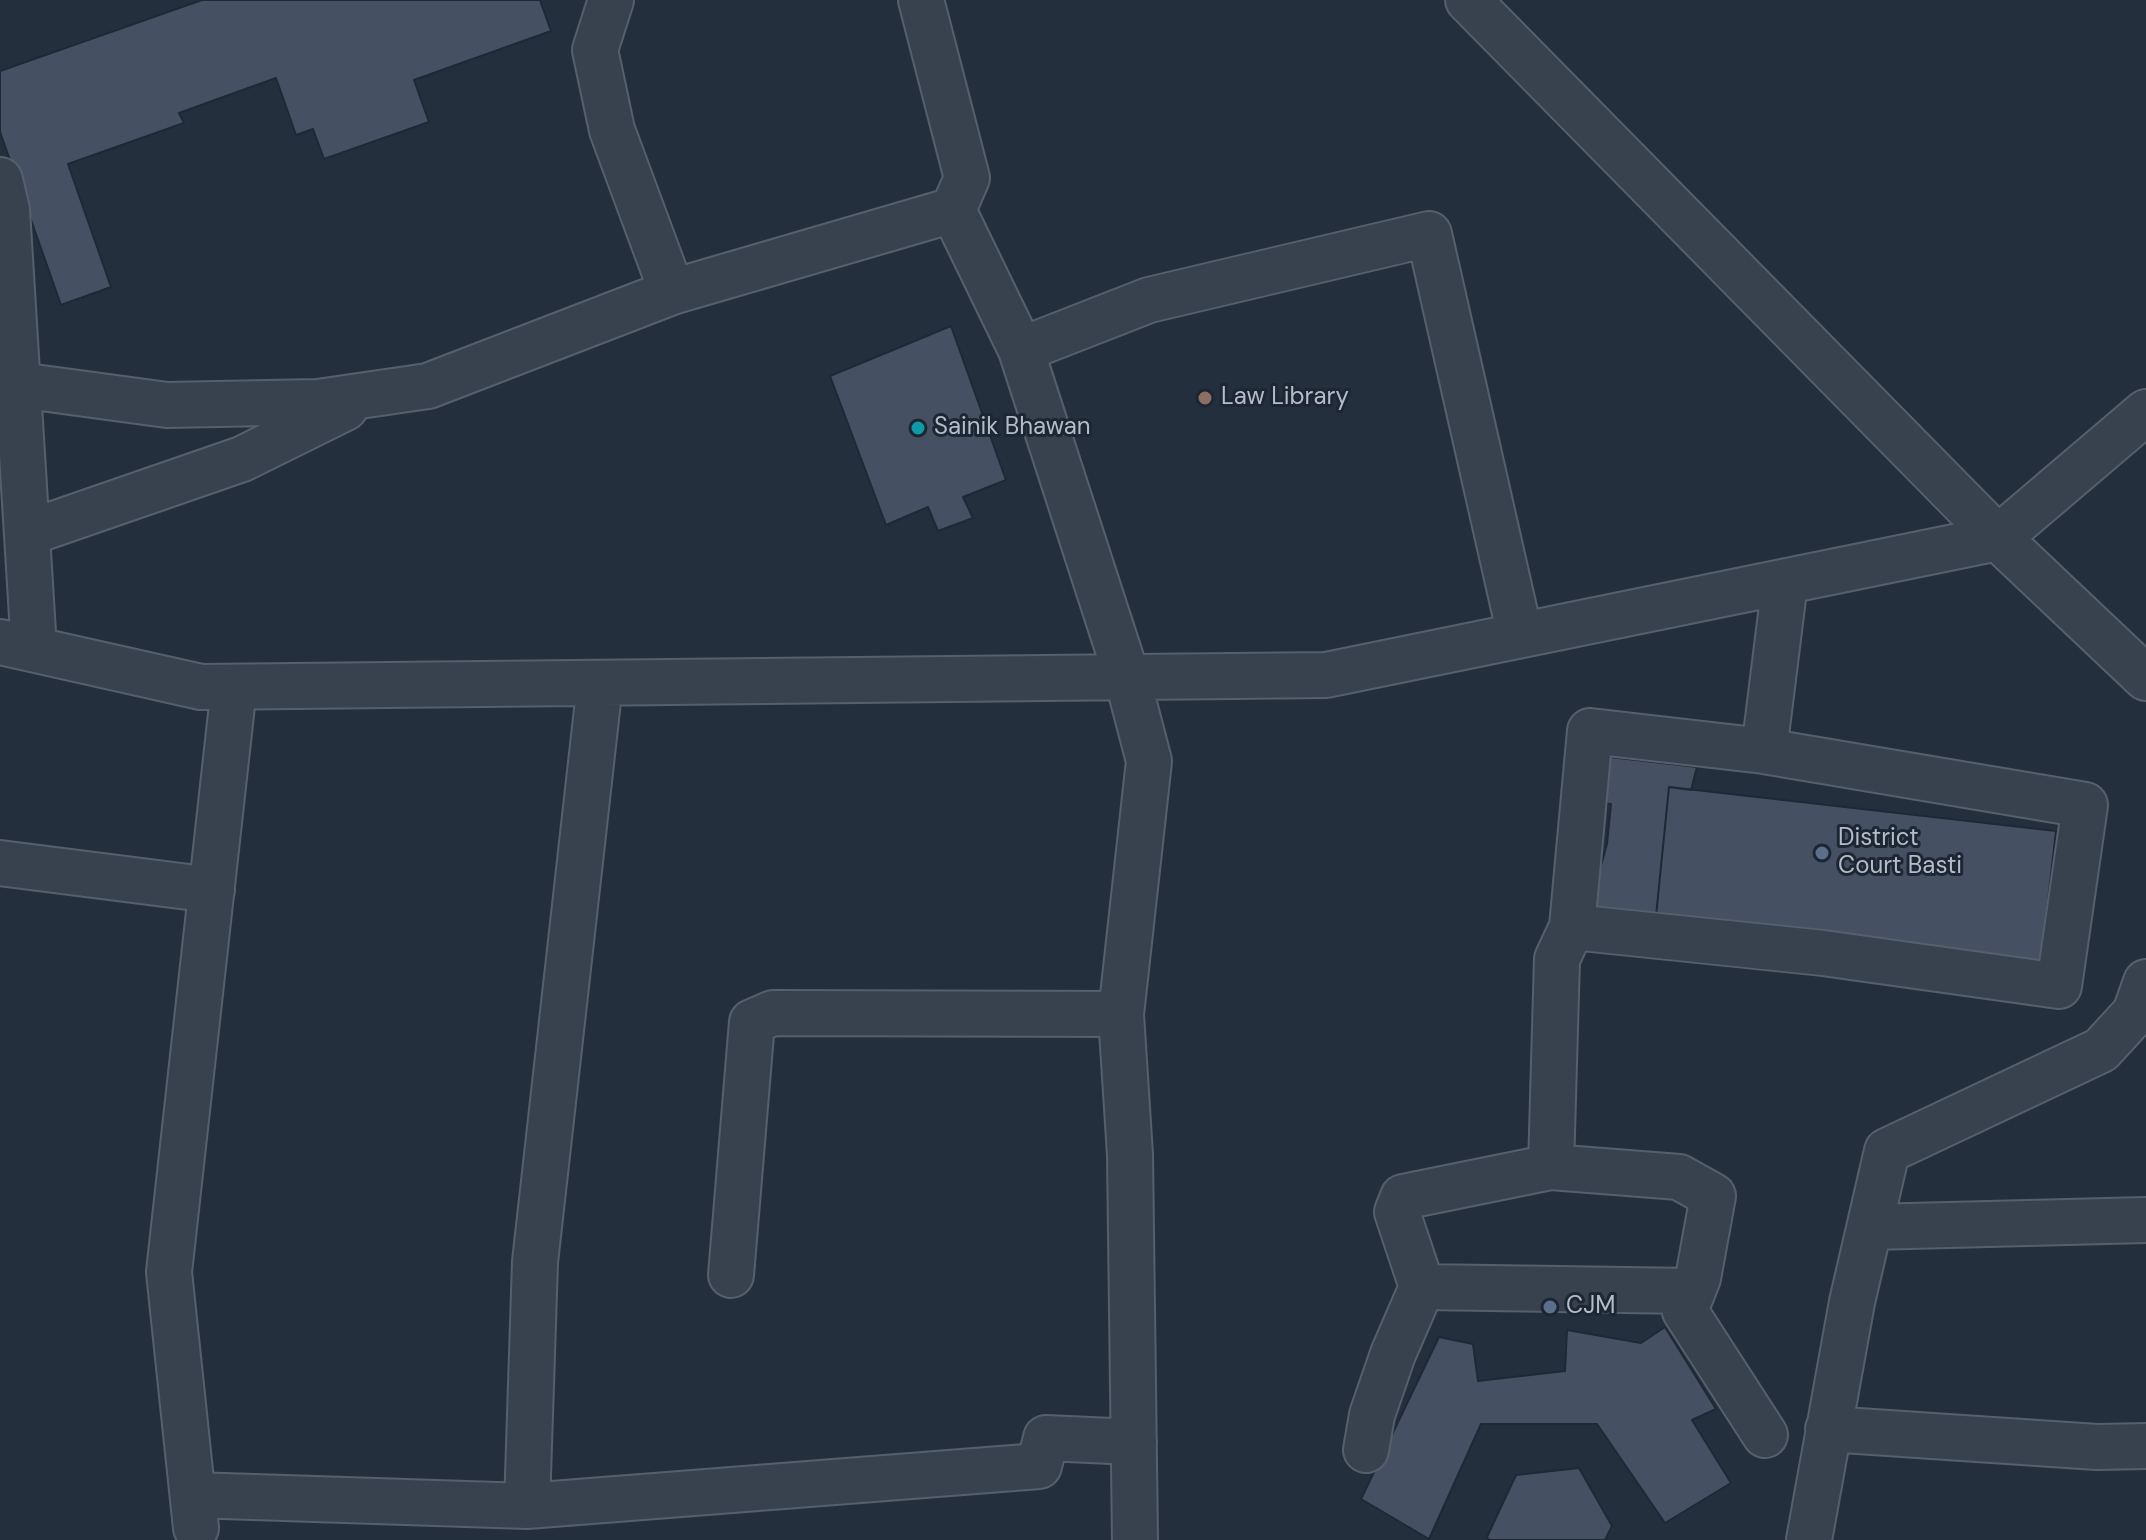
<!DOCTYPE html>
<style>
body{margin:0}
canvas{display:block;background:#242f3e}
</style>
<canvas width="2146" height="1540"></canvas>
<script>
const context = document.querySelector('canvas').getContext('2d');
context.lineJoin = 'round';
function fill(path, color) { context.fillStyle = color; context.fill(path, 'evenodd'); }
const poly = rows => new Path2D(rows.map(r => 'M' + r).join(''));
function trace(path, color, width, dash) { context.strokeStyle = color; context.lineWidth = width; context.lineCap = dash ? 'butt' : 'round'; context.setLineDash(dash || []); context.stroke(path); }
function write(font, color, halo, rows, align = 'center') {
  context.font = font + ' "DM Sans",sans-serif'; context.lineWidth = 6; context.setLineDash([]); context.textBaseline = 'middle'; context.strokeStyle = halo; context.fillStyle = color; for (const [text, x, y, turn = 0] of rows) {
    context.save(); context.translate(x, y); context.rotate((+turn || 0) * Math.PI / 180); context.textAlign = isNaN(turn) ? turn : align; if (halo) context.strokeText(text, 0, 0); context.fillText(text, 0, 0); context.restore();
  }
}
const building = poly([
 [202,0,540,0,551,31,414,80,429,122,324,159,313,129,296,135,276,78,179,113,184,123,68,164,111,287,61,305,0,132,0,71,202,0],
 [951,326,1006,480,963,497,973,518,938,531,928,507,886,525,830,376,951,326],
 [1610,757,1697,767,1691,790,1669,787,1655,926,1586,918,1607,844,1611,804,1599,803,1610,757],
 [1669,787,2056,831,2040,971,1655,926,1669,787],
 [1665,1327,1716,1409,1692,1420,1731,1483,1665,1523,1597,1424,1481,1424,1429,1539,1361,1499,1439,1337,1473,1344,1478,1381,1565,1371,1567,1330,1641,1343,1665,1327],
 [1579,1468,1612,1526,1605,1540,1489,1540,1487,1537,1516,1475,1579,1468]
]);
const minor = poly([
 [611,0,595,50,612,130,672,292],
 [921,0,967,178,953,210],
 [1468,0,1998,538,2146,678],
 [0,180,7,210,34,649],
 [1021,350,1149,300,1429,234,1520,635],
 [19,385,167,405,318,402,428,386,672,292,953,210,1021,350,1127,677,1149,761,1121,1014,1130,1155,1135,1540],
 [28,533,242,459,345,408],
 [0,642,201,687,1326,675,1998,538,2146,412],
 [1764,751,2085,805,2059,986,1823,953,1572,927,1590,731,1764,751,1785,582],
 [0,863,212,890],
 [1572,927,1557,959,1551,1167,1679,1177,1713,1196,1698,1278,1685,1311,1765,1435],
 [1551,1167,1403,1197,1397,1212,1422,1287,1693,1291],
 [1870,1227,2146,1220],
 [731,1275,752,1022,773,1013,1121,1014],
 [1828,1429,2097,1447,2146,1446],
 [1366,1450,1372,1415,1393,1354,1422,1287],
 [193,1495,527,1506,1039,1466,1046,1438,1134,1442],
 [527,1506,535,1262,600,683],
 [196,1528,169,1272,234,687],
 [1809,1540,1852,1302,1887,1151,2101,1050,2135,1013,2146,982]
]);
const markers = [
 [1205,398,8,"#8d6e63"],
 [918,428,8,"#0f9aa8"],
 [1822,853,8,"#5c6f8a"],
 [1550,1307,8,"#5c6f8a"]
];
const poiNames = [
 ["Law Library",1221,398],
 ["Sainik Bhawan",934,428],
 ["District",1838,839],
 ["Court Basti",1838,867],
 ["CJM",1566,1307]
];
fill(building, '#455162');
trace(building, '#1f2835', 2);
trace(minor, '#565f6c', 48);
trace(minor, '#38414e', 44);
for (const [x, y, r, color] of markers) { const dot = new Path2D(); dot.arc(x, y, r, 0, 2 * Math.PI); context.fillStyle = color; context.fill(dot); trace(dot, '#1d2633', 3); }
write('24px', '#b4bcc9', '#1d2633', poiNames, 'left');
</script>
